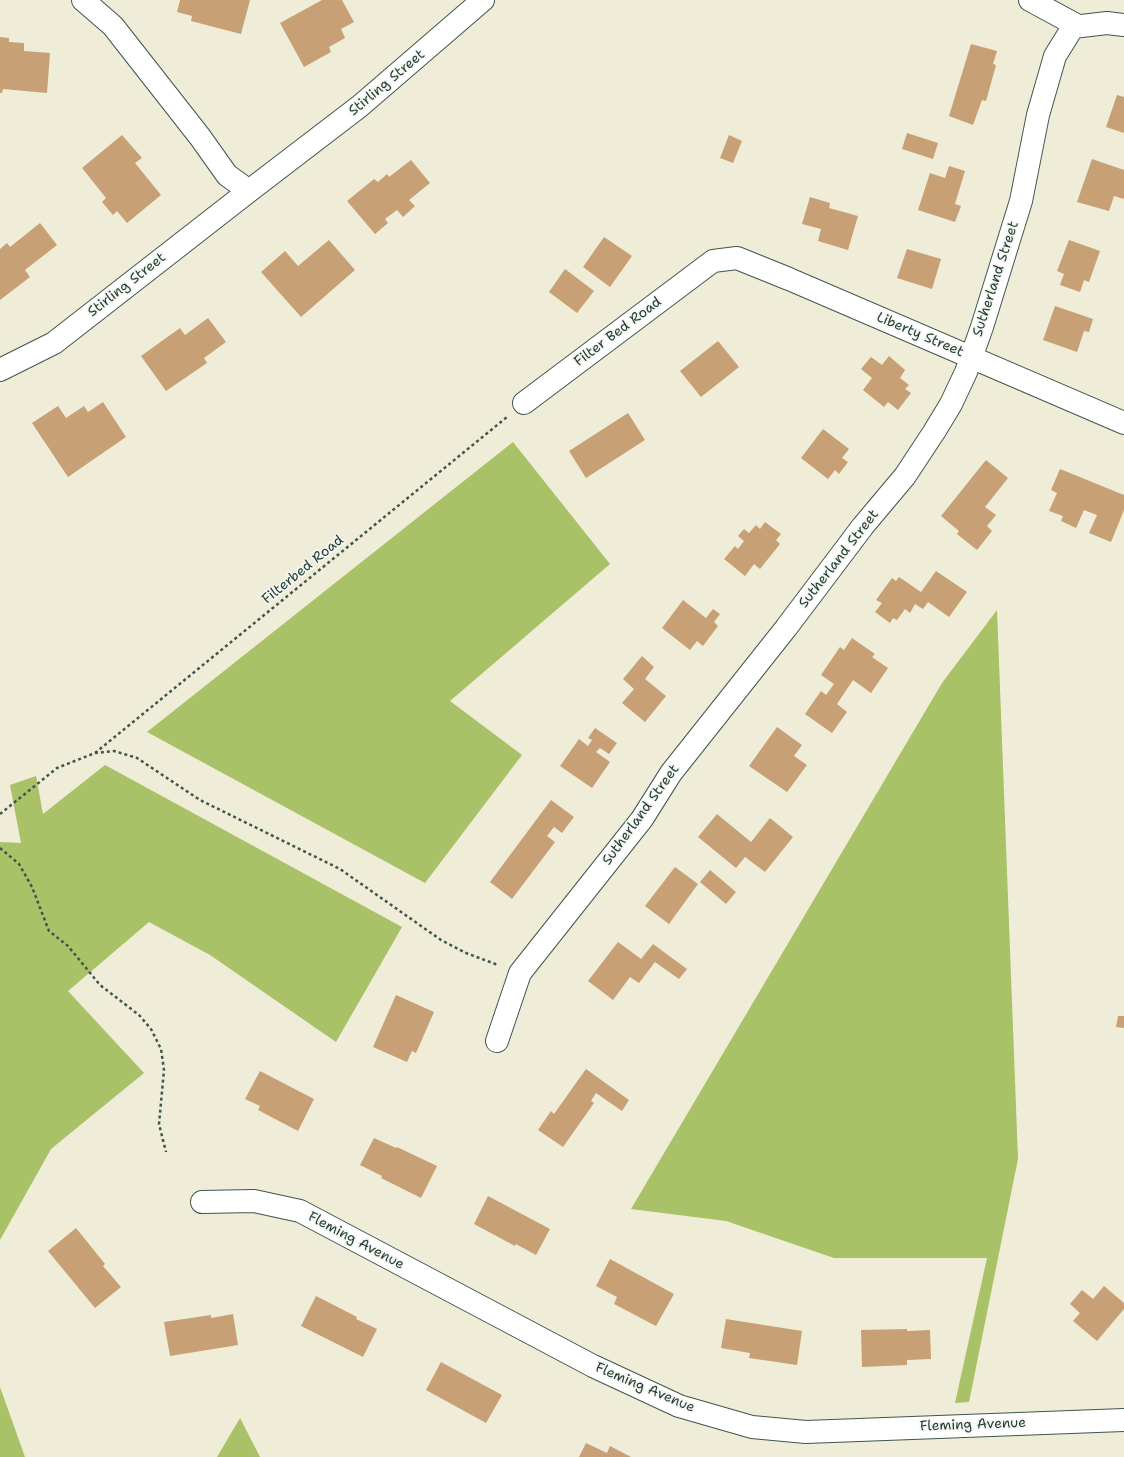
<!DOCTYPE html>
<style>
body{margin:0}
canvas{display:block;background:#efecd8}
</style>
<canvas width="1124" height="1457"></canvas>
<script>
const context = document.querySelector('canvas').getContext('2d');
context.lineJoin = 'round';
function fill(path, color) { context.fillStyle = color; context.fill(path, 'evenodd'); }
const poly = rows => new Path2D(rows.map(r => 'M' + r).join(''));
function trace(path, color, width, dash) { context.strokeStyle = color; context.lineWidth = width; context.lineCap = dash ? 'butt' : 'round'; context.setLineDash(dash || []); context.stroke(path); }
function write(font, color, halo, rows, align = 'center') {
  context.font = font + ' "Shantell Sans",sans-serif'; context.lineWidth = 3.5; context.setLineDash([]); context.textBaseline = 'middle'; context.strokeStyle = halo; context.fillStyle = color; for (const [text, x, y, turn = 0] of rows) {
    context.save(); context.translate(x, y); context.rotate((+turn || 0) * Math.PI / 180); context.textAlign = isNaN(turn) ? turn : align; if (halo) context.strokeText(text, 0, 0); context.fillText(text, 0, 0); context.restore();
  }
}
const green = poly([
 [513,442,610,564,450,701,522,755,425,883,147,732],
 [997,610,1018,1159,969,1402,955,1403,987,1258,834,1258,726,1221,631,1209,942,683],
 [105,765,402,927,336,1042,210,955,149,922,68,991,144,1073,51,1149,0,1240,0,842,21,843,10,785,36,776,43,814],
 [0,1387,25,1457,0,1457],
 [240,1418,260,1457,217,1457]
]);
const building = poly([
 [180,0,250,0,241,34,191,21,192,16,177,12],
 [322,0,342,0,354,22,341,29,345,38,329,47,331,52,304,67,280,23],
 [0,37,9,38,9,42,24,43,24,51,50,53,47,93,3,89,2,93,0,93],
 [971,44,997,51,993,64,996,65,986,101,982,100,973,125,949,116],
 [1117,95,1124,97,1124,133,1106,127],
 [907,133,938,143,933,159,902,149],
 [122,135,142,158,135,163,161,195,127,223,117,211,113,215,102,202,106,198,82,168],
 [729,135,742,141,733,163,720,158],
 [1092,159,1124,170,1124,199,1114,196,1109,211,1077,202],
 [411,160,430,183,409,200,415,206,403,217,397,210,385,219,388,223,375,234,347,201,374,179,378,182,387,174,389,177],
 [949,166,965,171,955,204,961,206,955,222,918,210,930,173,945,178],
 [810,197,830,203,829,208,858,216,848,250,818,241,821,229,802,224],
 [40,223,57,245,25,270,30,277,0,300,0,249,7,243,10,247],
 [604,237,632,256,610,287,583,267],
 [329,240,355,270,301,317,261,272,285,251,298,266],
 [1069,240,1100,251,1089,282,1084,280,1080,292,1060,285,1064,274,1057,271],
 [907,249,941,259,932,289,897,278],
 [565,269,594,291,577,313,549,292],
 [1055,306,1093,319,1089,332,1084,331,1077,352,1043,340],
 [208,318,226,342,204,358,207,363,166,391,141,356,180,328,185,335],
 [718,341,739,367,701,397,680,371],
 [889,356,905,370,900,378,909,385,905,389,911,393,898,410,888,402,884,407,863,390,872,378,861,369,871,357,882,365],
 [103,402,126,437,68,477,32,423,58,406,66,418,84,406,88,412],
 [628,413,645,440,586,478,569,451],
 [823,429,849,449,842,458,848,462,839,474,835,470,828,479,801,458],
 [986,460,1008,478,985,507,996,515,987,526,992,531,977,550,957,534,959,531,941,516],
 [1060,469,1124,495,1124,510,1111,542,1089,533,1097,515,1084,510,1076,528,1061,521,1063,516,1049,511,1057,493,1051,490],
 [765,522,781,534,776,540,780,544,760,569,754,564,745,576,724,559,735,546,738,549,744,541,738,536,744,529,749,533,756,525,760,529],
 [936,571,967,592,949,617,928,602,923,609,915,604,910,613,905,609,897,620,893,618,890,623,875,612,882,603,876,600,892,578,896,581,899,577,921,592],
 [683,600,706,618,713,609,720,614,714,622,718,626,703,646,697,641,690,650,662,628],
 [852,638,875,654,872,657,888,668,871,693,853,680,837,704,847,712,832,733,805,714,821,691,826,695,834,684,821,675,840,647,844,650],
 [642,656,654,667,645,679,666,696,645,722,622,703,634,689,623,679],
 [777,727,802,745,794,756,807,765,787,792,749,766],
 [595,728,617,743,609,754,600,748,596,752,610,762,592,788,560,766,579,739,588,746,592,740,588,738],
 [551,800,574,817,562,833,554,827,547,836,555,842,512,899,490,882],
 [717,814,751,842,770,818,793,837,765,872,745,857,736,868,698,837],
 [675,867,698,884,669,924,645,906],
 [710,870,736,892,726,904,700,882],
 [618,942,641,959,653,944,687,969,679,979,655,962,639,983,630,977,613,1000,588,981],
 [396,995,434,1012,416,1053,412,1051,407,1062,373,1047],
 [1118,1016,1124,1016,1124,1028,1116,1027],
 [586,1069,629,1100,622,1111,596,1093,591,1101,594,1103,563,1147,538,1130,551,1111,554,1114],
 [260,1071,314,1099,298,1131,258,1110,260,1106,245,1099],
 [374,1138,396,1148,397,1147,437,1166,421,1198,381,1178,382,1176,360,1165],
 [488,1196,550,1229,536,1255,516,1244,515,1246,474,1224],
 [76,1228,105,1264,103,1266,121,1287,95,1308,48,1251],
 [610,1259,674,1294,656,1326,614,1304,617,1297,596,1286],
 [1104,1286,1124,1303,1124,1309,1097,1341,1073,1321,1080,1313,1070,1304,1082,1290,1093,1299],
 [316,1296,357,1317,356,1319,377,1329,363,1357,301,1326],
 [233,1314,238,1345,170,1356,164,1322,211,1315,211,1318],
 [726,1319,802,1331,797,1365,749,1358,750,1353,721,1348],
 [907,1329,907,1331,930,1330,931,1359,907,1360,907,1365,862,1367,861,1330],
 [441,1362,502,1395,486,1423,426,1390],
 [586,1443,607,1453,610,1446,631,1457,579,1457]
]);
const path = poly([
 [95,753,507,417],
 [0,814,57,768,95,753,114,751,137,758,200,800,340,869,441,940,466,953,498,965],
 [0,848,19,864,32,887,49,931,68,946,100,985,139,1015,151,1029,161,1049,164,1070,159,1124,166,1152]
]);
const minor = poly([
 [83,0,113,26,200,137,227,175,249,191],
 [1030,0,1078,26],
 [0,370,54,343,249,191,360,106,483,0],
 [524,403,713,261,737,258,789,279,1124,423],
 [497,1041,520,973,642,819,671,773,786,628,863,526,905,476,934,432,951,404,966,372,982,327,1021,201,1038,115,1055,56,1073,27,1107,23,1124,25],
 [202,1202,254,1201,300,1211,593,1366,679,1406,752,1427,806,1432,1124,1420]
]);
const streetNames = [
 ["Stirling Street",387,83,-40],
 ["Sutherland Street",996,279,-72],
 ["Stirling Street",127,285,-38],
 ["Filter Bed Road",618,332,-37],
 ["Liberty Street",920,335,23],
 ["Sutherland Street",839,559,-52],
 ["Filterbed Road",303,570,-39],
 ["Sutherland Street",641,815,-54],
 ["Fleming Avenue",356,1241,28],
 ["Fleming Avenue",645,1388,23],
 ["Fleming Avenue",973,1425,-2]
];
fill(green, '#a9c167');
fill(building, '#c7a075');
trace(minor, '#3e574d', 24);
trace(path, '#3e574d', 2.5, [3, 3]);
trace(minor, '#fff', 22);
write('14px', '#1f3d34', '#f6f6f2', streetNames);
</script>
